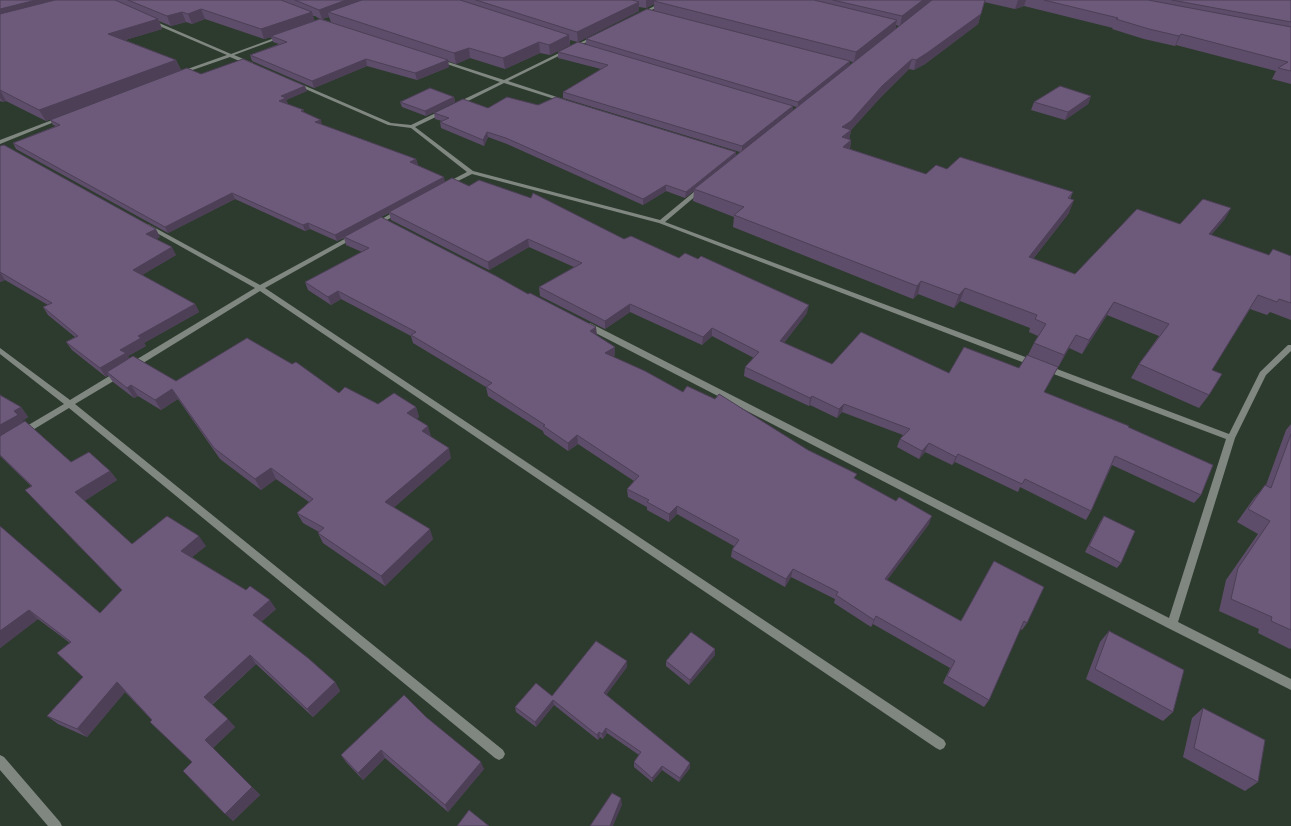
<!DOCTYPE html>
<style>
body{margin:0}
canvas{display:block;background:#2d3a2e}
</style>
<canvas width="1291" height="826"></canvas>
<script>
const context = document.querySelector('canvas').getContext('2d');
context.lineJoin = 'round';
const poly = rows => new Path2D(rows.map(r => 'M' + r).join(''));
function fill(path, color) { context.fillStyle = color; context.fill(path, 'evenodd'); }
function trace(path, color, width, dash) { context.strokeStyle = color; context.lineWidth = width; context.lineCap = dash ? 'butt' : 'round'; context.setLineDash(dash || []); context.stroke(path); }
const street = poly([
 [666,0,671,0,642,15,639,14,666,0],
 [150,20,152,20,231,54,280,36,283,37,234,55,253,63,253,65,249,65,230,57,181,74,179,73,179,72,227,55,150,22,150,20],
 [594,36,597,37,508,81,566,100,566,101,564,102,504,83,458,106,454,106,454,104,500,82,438,61,442,60,504,80,594,36],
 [296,82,391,123,411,125,442,110,446,110,446,112,415,127,473,171,660,220,700,187,704,187,704,189,665,222,1036,361,1037,363,1036,365,1030,365,659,223,472,174,448,186,444,186,444,184,467,172,411,128,388,125,294,84,294,83,296,82],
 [60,117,64,118,0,144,0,140,60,117],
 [399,209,402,211,401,212,378,225,376,226,373,224,399,209],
 [148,224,260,285,352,235,356,235,356,237,265,288,944,740,946,744,944,748,940,750,936,748,260,291,135,368,129,368,128,366,129,364,255,288,146,227,146,225,148,224],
 [584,323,590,323,1169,618,1226,439,1043,370,1042,368,1046,365,1049,366,1229,434,1260,372,1288,345,1291,345,1291,351,1266,375,1235,438,1178,622,1291,679,1291,690,1168,628,584,327,583,325,584,323],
 [0,348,70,400,116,372,122,372,123,374,122,376,75,404,503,750,505,754,503,758,499,760,495,758,69,408,26,434,20,434,19,432,20,430,64,404,0,354,0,348],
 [0,755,4,757,60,822,62,826,48,826,0,770,0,755]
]);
const wall = poly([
 [0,0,1291,0,1291,84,1272,79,1276,71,1176,45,1175,46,1144,39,1112,29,1113,28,1024,6,1015,9,984,2,978,24,925,64,914,70,909,69,880,98,851,130,849,140,851,140,850,149,926,174,947,169,1073,192,1070,199,1069,213,1033,259,1075,274,1180,224,1231,208,1224,220,1211,235,1269,255,1291,256,1291,320,1270,312,1267,315,1250,309,1212,370,1209,395,1199,408,1131,378,1139,364,1159,336,1107,315,1082,354,1069,348,1044,392,1128,427,1201,495,1194,503,1112,465,1091,511,1086,520,1020,487,1018,492,955,462,952,465,925,452,919,459,897,447,900,439,903,435,842,412,837,418,810,405,809,406,744,376,745,367,754,358,712,336,702,345,630,312,605,329,540,296,539,287,574,267,529,247,489,270,391,220,389,213,381,217,597,335,596,335,615,355,613,357,855,479,929,524,887,580,961,621,994,561,1027,623,1022,630,1020,629,989,700,984,707,943,683,950,668,873,624,871,627,834,603,835,599,791,577,785,587,731,557,732,550,734,546,677,514,669,522,647,510,647,507,628,497,627,489,634,481,578,444,568,451,544,434,543,431,488,396,486,387,413,343,411,336,341,299,331,305,308,290,305,282,362,252,346,245,344,238,337,241,310,229,305,231,235,199,168,233,16,149,13,143,56,126,53,125,50,120,201,74,307,91,286,100,288,104,287,104,306,113,322,125,416,159,418,165,416,165,445,182,469,186,679,258,807,313,784,343,832,364,949,373,1019,368,1028,355,1034,343,1038,336,1029,332,1030,328,960,301,954,308,918,294,913,299,733,227,734,217,693,201,694,191,685,198,666,191,643,205,507,144,488,137,484,146,441,128,440,122,442,121,435,119,434,113,488,108,538,105,736,152,736,155,740,152,563,98,563,92,601,69,558,58,558,52,578,42,570,40,570,45,550,55,540,53,505,69,470,58,456,64,448,61,449,67,417,80,367,66,314,88,252,61,250,55,279,44,273,42,271,37,264,39,205,19,192,24,186,22,171,26,159,21,162,29,125,40,176,60,181,70,46,121,6,101,3,102,0,101],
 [654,4,654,11,586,39,586,45,578,42,639,11,639,7,646,8],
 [313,16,315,16,320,19,314,21],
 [676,16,853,62,849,66,850,61],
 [329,17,331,22,322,19],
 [896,25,899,26,895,29],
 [793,106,797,107,792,111],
 [1091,96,1088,104,1065,120,1031,110,1034,102],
 [454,97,455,102,426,116,402,107,400,102],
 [0,146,160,237,156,239,176,255,142,275,195,304,199,312,144,343,146,346,128,356,129,358,176,381,339,393,378,404,416,407,419,417,416,419,431,436,431,437,451,458,394,507,433,539,385,586,323,543,318,533,319,532,303,523,297,513,309,502,276,479,261,490,220,459,178,399,161,410,138,396,134,398,113,382,108,375,106,377,72,350,66,342,75,337,48,315,43,307,48,305,5,280,0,282],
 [0,395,21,407,28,417,22,421,24,422,71,462,110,471,117,480,84,501,132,544,206,546,192,557,276,609,261,622,335,682,340,691,313,717,256,664,212,705,235,727,213,748,260,795,233,821,192,762,125,692,87,737,58,724,47,716,83,677,57,653,70,643,38,619,0,648,0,526,100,613,122,590,34,499,25,490,31,486,0,456],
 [1291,424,1291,648,1290,649,1258,633,1259,629,1219,611,1226,580,1258,534,1237,522,1254,498,1266,485,1286,430],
 [1104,516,1121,563,1117,568,1085,552,1100,522],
 [1109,631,1173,712,1163,721,1086,679,1100,642],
 [715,649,715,655,689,685,666,666,666,661],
 [627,667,606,695,690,768,679,782,662,770,652,782,634,767,634,762,639,755,607,733,603,739,600,737,598,740,554,705,536,727,516,712,515,707,552,696],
 [1203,708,1258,782,1245,791,1183,757,1192,718],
 [426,717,484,769,448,812,385,758,363,780,346,762,341,755]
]);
const shadedWall = poly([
 [36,0,78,0,0,20,0,9],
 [346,0,376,0,328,12,329,17,322,19,319,10],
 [646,0,663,0,654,1,654,4,646,8],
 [923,0,933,0,900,26,902,16],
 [1018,0,1026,0,1024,6,1015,9],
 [639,2,639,11,578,42,577,32],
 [201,9,205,19,192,24,188,14],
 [182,12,186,22,171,26,167,16],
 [312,12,315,22,271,36,271,37,264,39,261,29],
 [981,14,978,24,925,64,914,70,916,60],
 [158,19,162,29,112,44,108,34],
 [897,20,895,30,854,62,856,52],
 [1181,34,1176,45,1175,46,1179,36],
 [569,35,570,45,550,55,549,45],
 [539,42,540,53,505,69,503,58],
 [469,48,470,58,456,64,454,53],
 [366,59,367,66,314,88,312,81],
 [912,59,909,69,880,98,850,131,851,130,849,142,840,149,842,127,882,86],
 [176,60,181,70,46,121,39,110],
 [448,60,449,67,417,80,415,73],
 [850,61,849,67,798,107,798,102],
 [305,86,307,91,286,100,288,104,281,106,279,101,281,96],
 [0,90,6,101,3,102,0,98],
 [1091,96,1088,104,1065,120,1068,112],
 [454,97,455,102,426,116,425,111],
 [793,106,792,112,742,152,742,146],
 [321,120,322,125,315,122],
 [487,132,488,137,484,146,483,140],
 [851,140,849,152,843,147],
 [736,152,736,158,694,189,694,191,685,198,686,192],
 [416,159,418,165,411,168,410,162],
 [444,177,445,182,337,241,335,235],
 [666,185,666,191,643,205,643,199],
 [232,193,235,199,168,233,165,227],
 [1074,200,1069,213,1024,270,1029,257],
 [1231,208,1224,220,1201,247,1209,234],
 [308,223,310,229,305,231,303,225],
 [156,229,160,237,150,242,146,234],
 [528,239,529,247,489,270,488,262],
 [172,247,176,255,137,278,133,270],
 [0,272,5,280,0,282],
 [921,281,918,294,913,299,917,286],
 [965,288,960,301,954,308,959,295],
 [338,291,341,299,331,305,328,297],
 [1114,302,1107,315,1082,354,1089,340],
 [195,304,199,312,144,343,146,346,128,356,131,361,107,372,108,375,106,377,100,368,120,350,138,336],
 [630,304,630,312,605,329,605,321],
 [809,305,807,313,779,349,780,341],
 [596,327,597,335,591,339,590,331],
 [712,328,712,336,702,345,703,337],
 [1076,335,1069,348,1058,368,1064,355],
 [615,347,615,355,606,362,605,353],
 [131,385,138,396,134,398,127,388],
 [172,389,178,399,161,410,155,400],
 [812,396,810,405,809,406,810,398],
 [844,404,842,412,837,418,839,409],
 [21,407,28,417,22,421,26,425,0,440,0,425,14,411],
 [416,407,419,417,410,424,407,413],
 [428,426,431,436,425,442,422,431],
 [577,435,578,444,568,451,568,443],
 [929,443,925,452,919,459,922,451],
 [449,448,451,458,389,512,385,502],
 [958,454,955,462,952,465,956,457],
 [271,468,276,479,261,490,255,479],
 [110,471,117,480,83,502,75,492],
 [677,506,677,514,669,522,669,514],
 [932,516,929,524,882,587,885,579],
 [430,529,433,539,385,586,381,576],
 [199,536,206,546,188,560,181,551],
 [793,569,791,577,785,587,786,579],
 [270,600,276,609,259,624,253,615],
 [29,610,38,619,0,648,0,631],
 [876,616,873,624,871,627,874,620],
 [715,649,715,655,689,685,690,680],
 [250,655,256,664,211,705,204,697],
 [627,661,627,667,604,698,604,693],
 [117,682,126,691,87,737,77,729],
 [335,682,340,691,313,717,307,709],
 [553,700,554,705,536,727,535,722],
 [228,719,235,727,213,748,205,740],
 [606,728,607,733,603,739,602,734],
 [599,732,600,737,598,740,597,735],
 [381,750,385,758,363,780,358,773],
 [481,762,484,769,448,812,445,805],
 [690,763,690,768,679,782,680,778],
 [662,766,662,770,652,782,652,778],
 [252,787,260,795,233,821,225,814],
 [621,798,622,805,613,826,610,826]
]);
const building = poly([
 [0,0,36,0,0,9,0,0],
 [55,0,115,0,158,19,108,34,176,60,39,110,0,90,0,14,55,0],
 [128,0,281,0,312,12,261,29,201,9,188,14,182,12,167,16,128,0],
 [295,0,346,0,319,10,295,0],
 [362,0,460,0,569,35,549,45,539,42,503,58,469,48,454,53,328,12,362,0],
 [476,0,632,0,639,2,577,32,476,0],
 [656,0,814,0,897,20,856,52,654,1,656,0],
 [833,0,923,0,902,16,833,0],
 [932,0,985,0,981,14,927,53,916,60,912,59,882,86,851,121,842,127,851,130,842,137,851,140,843,147,926,174,936,165,947,169,960,157,1073,192,1068,198,1074,200,1029,257,1075,274,1137,209,1180,224,1203,199,1231,208,1209,234,1269,255,1273,249,1291,256,1291,303,1279,299,1277,302,1258,295,1212,370,1222,374,1209,395,1139,364,1169,324,1114,302,1089,340,1076,335,1064,355,1034,343,1046,324,1035,319,1037,315,965,288,959,295,921,281,917,286,734,215,744,207,694,189,932,0],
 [1044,0,1148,0,1291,27,1291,71,1278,68,1288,62,1181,34,1179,36,1149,29,1116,19,1118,18,1044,0],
 [1172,0,1291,0,1291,22,1172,0],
 [647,9,850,61,798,102,586,39,647,9],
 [320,19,448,60,415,73,366,59,312,81,250,55,287,42,271,36,320,19],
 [578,42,793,106,742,146,563,92,608,65,558,52,578,42],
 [243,59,305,86,281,96,286,98,279,101,304,110,301,111,321,120,315,122,416,159,410,162,444,177,335,235,308,223,303,225,232,193,165,227,13,143,60,125,50,120,187,68,201,74,243,59],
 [1060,86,1091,96,1068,112,1034,102,1060,86],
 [430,88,454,97,425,111,400,102,430,88],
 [507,97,538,105,556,97,736,152,686,192,666,185,643,199,506,138,487,132,483,140,440,122,449,118,434,113,463,99,488,108,507,97],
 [4,145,156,229,146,234,172,247,133,270,195,304,138,336,141,338,120,350,126,353,100,368,66,342,78,336,43,307,52,303,0,272,0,146,4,145],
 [452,178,469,186,479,180,531,198,533,193,624,239,631,236,679,258,685,253,698,259,701,256,809,305,780,341,832,364,861,332,949,373,964,347,1019,368,1027,355,1058,367,1044,392,1129,426,1128,427,1213,465,1201,495,1115,456,1091,511,1025,479,1022,484,958,454,956,457,929,443,922,451,900,439,910,429,844,404,839,409,812,396,810,398,745,367,759,352,712,328,703,337,630,304,605,321,539,287,582,263,528,239,488,262,389,212,452,178],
 [381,217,496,276,528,294,530,293,596,327,590,331,615,347,605,353,645,371,683,392,687,386,715,399,719,394,808,450,857,474,854,478,896,501,899,497,932,516,885,579,961,621,994,561,1044,587,1027,623,1024,621,989,700,947,676,955,661,876,616,874,620,836,595,838,592,793,569,786,579,732,550,739,540,677,506,669,514,647,502,649,500,627,489,639,476,577,435,568,443,543,426,545,425,486,387,492,383,411,335,416,332,338,291,328,297,305,282,369,248,344,237,381,217],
 [247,338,292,364,296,362,339,393,345,387,378,404,394,393,416,407,407,413,428,426,422,431,449,448,385,502,430,529,381,576,318,533,324,528,297,513,313,499,271,468,255,479,214,448,172,389,155,400,131,385,127,388,107,372,133,356,176,381,247,338],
 [0,395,21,407,14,411,18,415,0,425,0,395],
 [25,421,71,462,89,452,110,471,75,492,132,544,167,516,199,536,181,551,246,590,250,586,270,600,253,615,308,658,335,682,307,709,250,655,204,697,228,719,205,740,252,787,225,814,183,771,192,762,150,722,152,720,117,682,77,729,47,716,83,677,57,653,71,642,29,610,0,631,0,526,100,613,122,590,25,490,32,486,0,455,0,436,25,421],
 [1291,434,1291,630,1271,621,1272,617,1231,599,1238,568,1270,521,1248,509,1265,485,1271,488,1291,434],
 [1104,516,1135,531,1121,563,1089,546,1104,516],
 [1109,631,1184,670,1173,712,1095,669,1109,631],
 [691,632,715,649,690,680,666,661,691,632],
 [596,641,627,661,604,693,690,763,680,778,662,766,652,778,634,762,641,752,606,728,602,734,599,732,597,735,553,700,535,722,515,707,536,683,552,696,596,641],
 [404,695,426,717,481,762,445,805,381,750,358,773,341,755,404,695],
 [1203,708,1265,740,1258,782,1194,748,1203,708],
 [612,793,621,798,610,826,590,826,612,793],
 [469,810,489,826,457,826,469,810]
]);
fill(street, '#808780');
fill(wall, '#5e4d6a');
fill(shadedWall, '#4c3f56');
fill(building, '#6d5a7b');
trace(building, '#4c3f56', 1);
</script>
